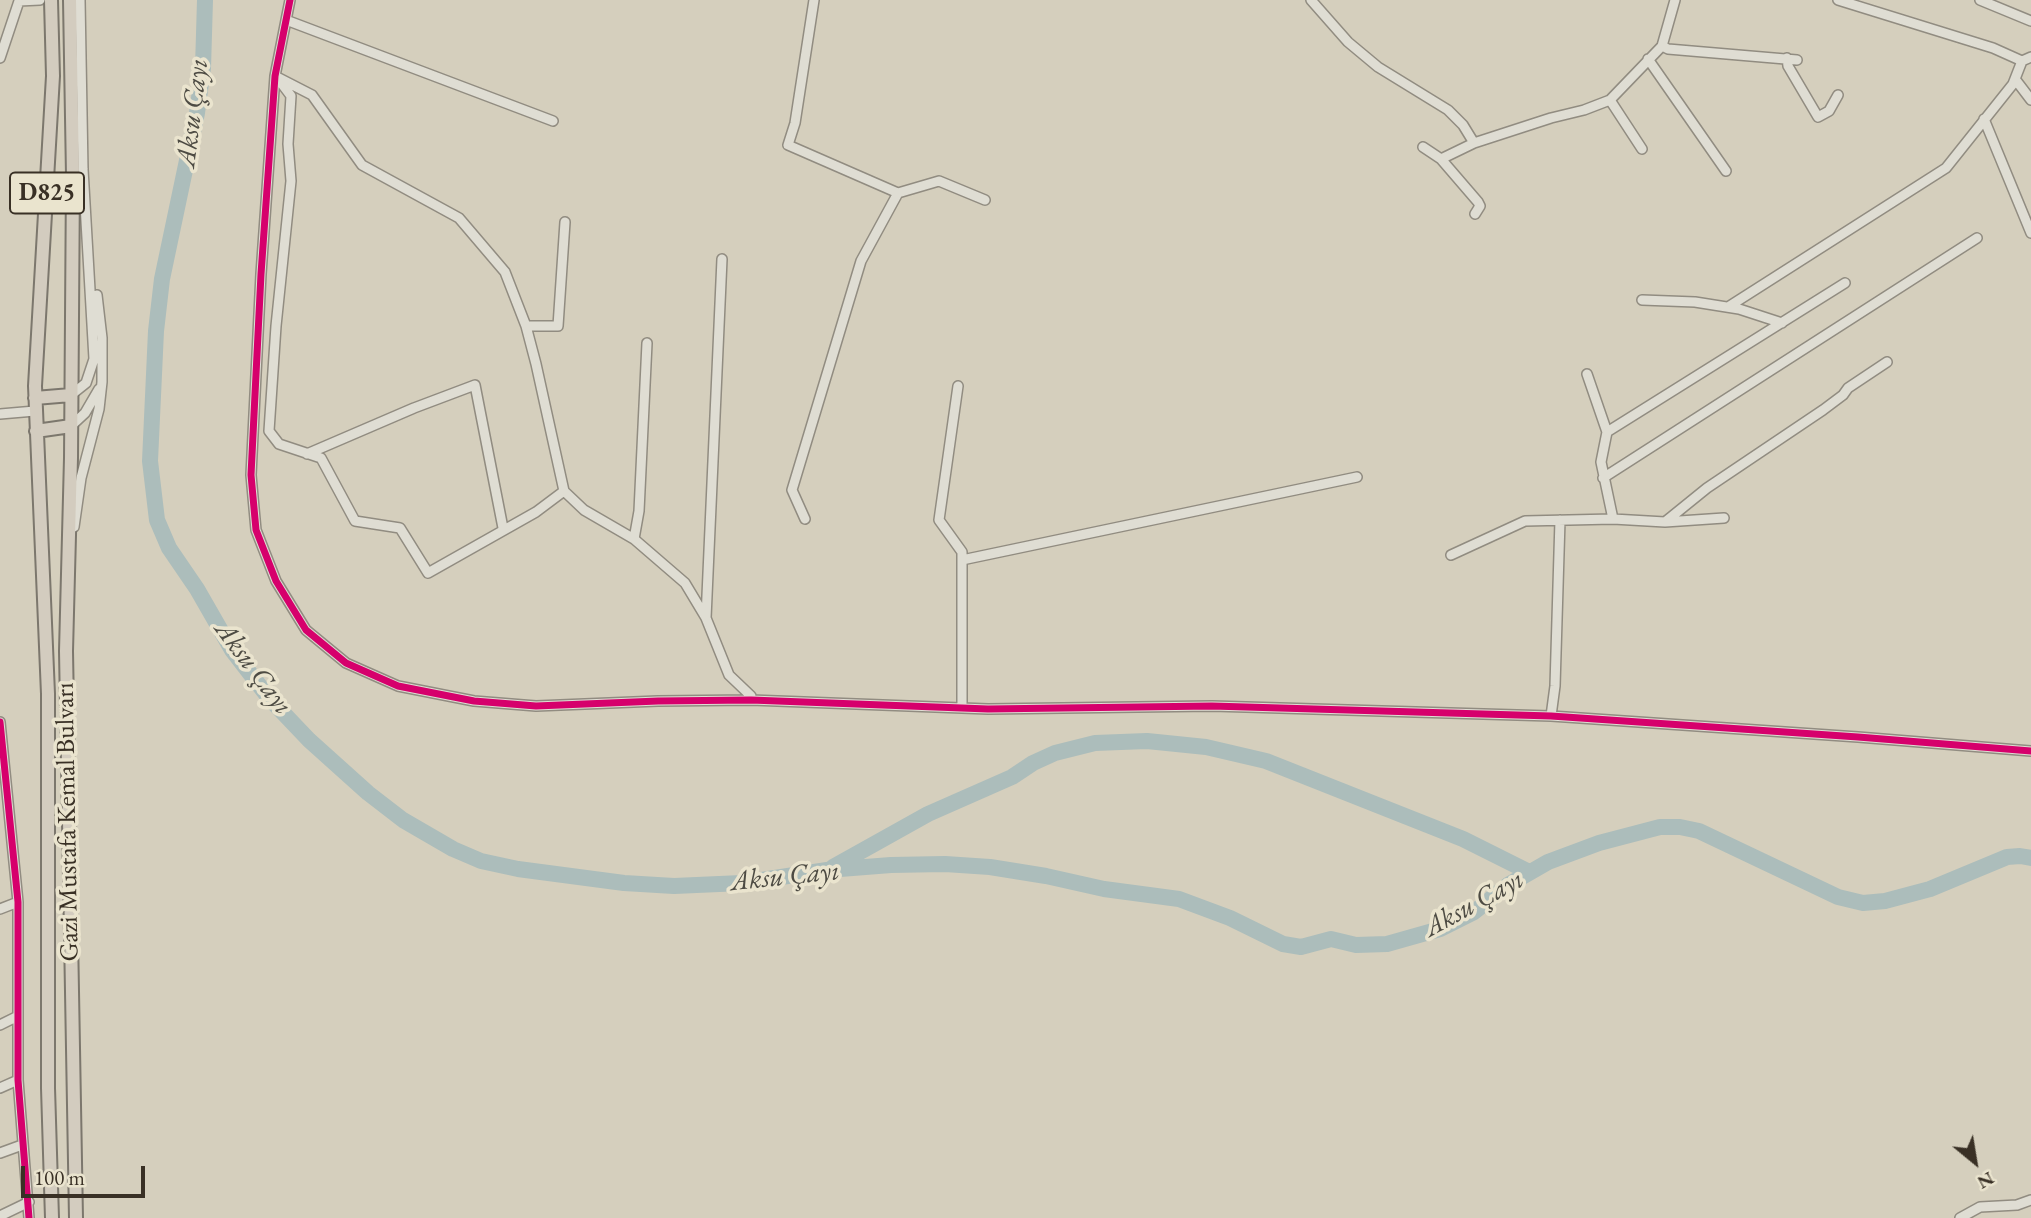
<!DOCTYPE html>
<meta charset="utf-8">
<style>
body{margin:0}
#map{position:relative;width:2031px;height:1218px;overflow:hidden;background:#d5cfbd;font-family:"EB Garamond",serif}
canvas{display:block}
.north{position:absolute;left:1940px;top:1127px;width:70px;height:70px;-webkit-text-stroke:5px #eae4ce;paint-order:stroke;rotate:150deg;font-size:19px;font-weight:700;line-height:28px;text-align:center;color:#393025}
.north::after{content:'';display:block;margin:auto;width:24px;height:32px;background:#393025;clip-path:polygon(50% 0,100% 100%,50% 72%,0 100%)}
.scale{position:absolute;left:21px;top:1166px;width:124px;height:32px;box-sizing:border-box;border:4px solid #393025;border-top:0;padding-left:9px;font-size:21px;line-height:24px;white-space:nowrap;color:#393025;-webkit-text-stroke:5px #eae4ce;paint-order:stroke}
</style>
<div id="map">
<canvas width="2031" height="1218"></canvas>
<div class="north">N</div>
<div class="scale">100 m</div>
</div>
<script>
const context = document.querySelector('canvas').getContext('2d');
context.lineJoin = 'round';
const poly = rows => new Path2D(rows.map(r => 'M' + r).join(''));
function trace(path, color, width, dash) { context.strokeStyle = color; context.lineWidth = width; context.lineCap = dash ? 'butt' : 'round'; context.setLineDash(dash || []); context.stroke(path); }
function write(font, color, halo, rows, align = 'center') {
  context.font = font + ' "EB Garamond",serif'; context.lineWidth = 7; context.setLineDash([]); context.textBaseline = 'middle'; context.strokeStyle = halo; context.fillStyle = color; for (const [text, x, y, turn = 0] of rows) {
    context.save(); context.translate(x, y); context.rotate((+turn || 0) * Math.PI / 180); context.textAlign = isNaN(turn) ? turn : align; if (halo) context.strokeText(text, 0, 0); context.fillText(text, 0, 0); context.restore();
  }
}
const river = poly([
 [205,0,203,68,197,113,162,279,156,331,150,461,157,520,169,548,197,589,232,650,269,698,309,740,368,793,403,820,453,849,481,861,518,869,624,883,674,886,742,883,827,870,891,865,945,864,990,867,1046,876,1104,889,1179,899,1230,918,1283,944,1301,947,1331,939,1356,945,1387,944,1440,929,1474,912,1508,885,1548,862,1599,843,1660,827,1680,827,1699,831,1838,897,1863,903,1885,901,1930,889,2007,857,2020,856,2031,858],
 [833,867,928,814,1012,777,1033,763,1055,753,1095,743,1147,741,1206,747,1266,761,1463,839,1529,872]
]);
const minor = poly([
 [290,0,275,76,261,274,251,475,256,530,276,581,306,630,346,663,398,686,474,701,536,706,658,701,751,700,988,709,1212,706,1551,716,1858,737,2031,751],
 [814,0,795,123,788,145,898,193,939,181,985,200],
 [1311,0,1348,42,1378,67,1448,110,1463,125,1474,143,1551,118,1584,110,1610,100,1662,46,1675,0],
 [1838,0,1993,48,2022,61],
 [1980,0,2031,21],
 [286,20,553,121],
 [1662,46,1668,49,1797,60],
 [0,58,19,1,40,0],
 [1787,58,1788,66,1818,117,1829,111,1838,95],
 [1648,59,1726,171],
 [275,76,312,95,362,165,459,218,505,272,526,326,536,364,564,491,584,510,634,539,685,583,706,618,729,675,751,696,751,700],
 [2015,79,2031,100],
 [279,80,291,96,288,144,291,181,276,326,269,431,279,444,321,458,355,521,400,528,428,573,536,512,564,491],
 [1610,100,1642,149],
 [1984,119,2031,233],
 [1423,147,1441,159,1478,202,1480,206,1475,214],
 [1441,159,1474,143],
 [1642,300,1695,302,1739,309,1782,323],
 [1728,307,1946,168,2013,84,2022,61,2031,57],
 [526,326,558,326,565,222],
 [1587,374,1607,432,1601,462,1613,519],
 [958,386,939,520,962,552,962,707],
 [71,395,86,383,94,359,83,169,80,0],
 [0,414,35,411],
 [71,426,85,413,99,389],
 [1607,432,1845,283],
 [307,454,414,408,475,385,503,528],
 [1603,478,1977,238],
 [805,519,792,490,861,261,898,193],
 [1665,522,1707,488,1823,410,1843,395,1848,388,1887,362],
 [74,527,81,478,99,409,102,382,102,338,97,295],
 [634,539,639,511,647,343],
 [1451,555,1525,521,1613,519,1665,522,1724,518],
 [962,560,1357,477],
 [706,618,722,259],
 [1551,716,1555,686,1560,520],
 [0,722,18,902,18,1080,29,1218],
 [0,909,18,902],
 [0,1025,18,1016],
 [0,1088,18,1080],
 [0,1153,22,1145],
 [0,1216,29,1202],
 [1960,1218,1980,1207,2017,1205,2031,1200]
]);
const highway = poly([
 [51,0,53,76,35,386,48,694,48,1088,52,1218],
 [70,0,73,176,71,458,66,651,76,1218],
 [35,398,71,395],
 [36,431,71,426]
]);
const cycleway = poly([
 [290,0,275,76,261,274,251,475,256,530,276,581,306,630,346,663,398,686,474,701,536,706,658,701,751,700,988,709,1212,706,1551,716,1858,737,2031,751],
 [0,722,18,902,18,1080,29,1218]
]);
const shields = [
 [47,193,74]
];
const shieldNames = [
 ["D825",47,193]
];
const streetNames = [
 ["Gazi Mustafa Kemal Bulvarı",68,822,-91]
];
const waterNames = [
 ["Aksu Çayı",193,113,-83],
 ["Aksu Çayı",253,668,53],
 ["Aksu Çayı",785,877,-6],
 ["Aksu Çayı",1474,904,-29]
];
trace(river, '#acbdbb', 16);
trace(minor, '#918c81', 12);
trace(highway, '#7c776d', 16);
trace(minor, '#dfddd3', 9);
trace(highway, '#d3ccbf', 12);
trace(cycleway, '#d6006c', 7);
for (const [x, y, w] of shields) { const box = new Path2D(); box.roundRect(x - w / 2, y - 20.5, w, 41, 5); context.fillStyle = '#eae4ce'; context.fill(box); trace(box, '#393025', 2); }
write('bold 24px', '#393025', null, shieldNames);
write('26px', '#393025', '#eae4ce', streetNames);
write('italic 28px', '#4d4b43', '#eae4ce', waterNames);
</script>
